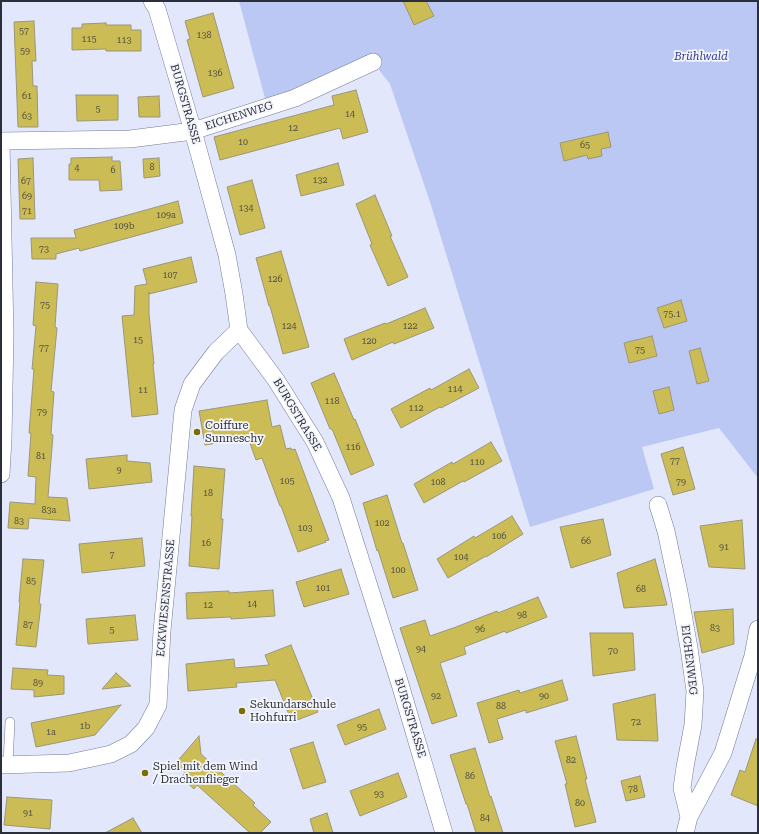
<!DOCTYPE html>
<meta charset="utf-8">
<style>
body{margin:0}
#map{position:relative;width:759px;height:834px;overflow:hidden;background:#e2e7fb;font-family:"Roboto Serif",serif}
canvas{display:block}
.frame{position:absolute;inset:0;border:2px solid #2b2e3b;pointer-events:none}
</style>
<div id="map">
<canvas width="759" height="834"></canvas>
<div class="frame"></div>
</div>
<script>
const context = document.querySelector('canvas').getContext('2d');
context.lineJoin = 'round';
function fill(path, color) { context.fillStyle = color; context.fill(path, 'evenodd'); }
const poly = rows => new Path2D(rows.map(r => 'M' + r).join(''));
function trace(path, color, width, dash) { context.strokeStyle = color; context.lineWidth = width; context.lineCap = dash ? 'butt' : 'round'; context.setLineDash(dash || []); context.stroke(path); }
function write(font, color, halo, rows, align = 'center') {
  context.font = font + ' "Roboto Serif",serif'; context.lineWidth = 3.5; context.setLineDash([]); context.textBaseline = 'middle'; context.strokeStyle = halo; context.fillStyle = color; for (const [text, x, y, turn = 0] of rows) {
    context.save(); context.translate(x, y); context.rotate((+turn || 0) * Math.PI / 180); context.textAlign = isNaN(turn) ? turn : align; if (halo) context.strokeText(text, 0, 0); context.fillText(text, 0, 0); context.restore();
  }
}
const green = poly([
 [239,1,758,1,758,478,719,428,642,447,654,489,530,527,431,205,390,84,373,62,266,102]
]);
const building = poly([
 [403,1,426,1,434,16,414,25,403,1],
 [213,13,234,88,203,97,187,40,190,39,185,21,213,13],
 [34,21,36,61,32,61,33,86,37,86,38,127,18,127,14,22,34,21],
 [106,23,106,25,131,25,131,30,141,30,141,51,106,51,106,49,72,50,72,28,82,28,82,24,106,23],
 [356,90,368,132,343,139,340,128,220,160,214,137,334,105,332,96,356,90],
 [76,95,118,95,118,120,77,121,76,95],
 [159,96,160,117,139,117,138,97,159,96],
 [608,132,611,147,601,149,602,156,588,159,587,155,564,161,560,143,608,132],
 [112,157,112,161,120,161,122,190,100,191,99,180,69,180,69,164,71,164,71,158,112,157],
 [33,158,35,219,20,219,18,159,33,158],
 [159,158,160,176,144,178,143,159,159,158],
 [338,163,344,185,301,196,296,175,338,163],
 [252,180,265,228,240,235,227,187,252,180],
 [375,195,392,236,390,236,408,277,388,286,370,245,372,244,356,204,375,195],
 [178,201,183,223,80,251,79,248,56,254,56,259,32,259,31,238,76,238,74,230,178,201],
 [281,251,309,347,283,354,270,306,269,306,256,258,281,251],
 [191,257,197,282,149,294,149,292,149,314,154,364,153,364,158,414,132,417,122,316,134,315,135,286,147,284,143,269,191,257],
 [36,282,58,284,55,327,57,328,51,391,54,392,51,434,53,435,48,497,67,498,70,521,29,518,28,529,8,528,10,502,35,504,36,477,28,476,31,433,29,433,34,369,32,369,36,326,33,325,36,282],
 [681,300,687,321,664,328,657,308,681,300],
 [425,308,434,328,394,344,393,342,352,360,344,339,385,323,386,324,425,308],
 [652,336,657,356,629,363,624,343,652,336],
 [700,348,709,381,697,384,689,351,700,348],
 [469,369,479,388,441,408,440,407,401,428,391,409,430,388,431,390,469,369],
 [334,373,354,420,355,419,374,465,351,475,332,429,330,429,311,383,334,373],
 [669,387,674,410,659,414,653,391,669,387],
 [267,400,272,427,280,425,286,449,291,448,292,450,295,449,329,540,325,541,326,542,298,552,281,506,280,506,262,458,256,460,248,438,205,445,199,411,267,400],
 [491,442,502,461,464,482,463,481,424,503,414,484,452,462,453,464,491,442],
 [683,447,695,489,673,495,661,454,683,447],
 [127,455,127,461,150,463,152,482,89,489,86,459,127,455],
 [194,466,225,469,221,519,223,519,219,569,189,566,192,516,191,516,194,466],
 [387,495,402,543,403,543,418,590,393,598,378,550,377,551,363,503,387,495],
 [512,516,523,534,486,557,486,556,448,578,437,559,474,536,475,538,512,516],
 [603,519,611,555,571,568,560,527,603,519],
 [742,520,745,569,709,567,700,526,742,520],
 [142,538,145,566,82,573,79,544,142,538],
 [23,559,44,560,39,604,41,604,36,647,16,645,20,602,19,602,23,559],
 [655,559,667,605,624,608,617,573,655,559],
 [341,569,349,594,304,607,296,582,341,569],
 [273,590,275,616,231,619,231,617,187,619,186,593,229,591,229,593,273,590],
 [538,597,547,617,506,633,505,631,464,647,466,654,440,663,457,716,432,724,400,628,425,620,430,636,456,627,497,611,498,613,538,597],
 [733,609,734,644,702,653,694,612,733,609],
 [135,615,138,640,88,644,86,619,135,615],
 [590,633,633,633,635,670,593,676,590,633],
 [291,645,318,712,292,722,275,680,236,683,237,687,188,691,186,664,234,659,235,668,269,665,265,655,291,645],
 [13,668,48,670,47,675,64,676,64,694,34,697,34,690,11,689,13,668],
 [116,673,131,686,102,689,116,673],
 [562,680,568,700,526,713,526,710,497,719,503,739,489,743,477,703,519,690,520,693,562,680],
 [655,694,658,741,617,740,613,704,655,694],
 [121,705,95,735,36,747,31,723,121,705],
 [379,709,386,729,345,745,337,725,379,709],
 [199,736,201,754,255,803,253,805,271,822,260,833,250,833,197,785,194,789,181,777,185,773,175,764,199,736],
 [576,736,587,779,585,779,596,822,575,827,565,784,567,784,555,741,576,736],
 [756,739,758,739,758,806,731,795,740,770,745,772,756,739],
 [313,742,326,782,303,789,290,749,313,742],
 [475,748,490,797,491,796,503,833,476,833,467,804,466,804,450,755,475,748],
 [398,773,407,797,360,816,350,791,398,773],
 [640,776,645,797,626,801,621,781,640,776],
 [7,797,52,800,50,829,4,825,7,797],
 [327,813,333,833,314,833,310,819,327,813],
 [133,818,142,833,105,833,133,818]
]);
const lane = poly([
 [8,764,10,722]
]);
const street = poly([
 [152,1,157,9,193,131,227,255,234,294,239,330,276,380,315,442,341,498,400,684,444,833],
 [1,141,130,139,193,131,295,98,373,62],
 [1,141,5,335,3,439,1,474],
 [658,505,666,531,679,592,689,648,695,691,693,725,685,767,682,788,689,817],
 [1,765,69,763,111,754,131,744,146,728,158,705,162,631,183,410,192,384,216,352,239,330],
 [685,833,689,817,723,753,753,656,758,629]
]);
const markers = [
 [197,432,4,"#7a6c07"],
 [242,711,4,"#7a6c07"],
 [145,773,4,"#7a6c07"]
];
const numberNames = [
 ["57",24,31],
 ["138",204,35],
 ["115",89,39],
 ["113",124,40],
 ["59",25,51],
 ["136",215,73],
 ["61",27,96],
 ["5",98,109],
 ["14",350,114],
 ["63",27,116],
 ["12",293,128],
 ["10",243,142],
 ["65",585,145],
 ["8",152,167],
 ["4",77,168],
 ["6",113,170],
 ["132",320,180],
 ["67",26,181],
 ["69",27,196],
 ["134",246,208],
 ["71",27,211],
 ["109a",166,215],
 ["109b",124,226],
 ["73",44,249],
 ["107",170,275],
 ["126",275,279],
 ["75",45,305],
 ["75.1",672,314],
 ["124",289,326],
 ["122",410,326],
 ["15",138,340],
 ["120",369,341],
 ["77",44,348],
 ["75",640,350],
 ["114",455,389],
 ["11",143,390],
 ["118",332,401],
 ["112",416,408],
 ["79",42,412],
 ["116",353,447],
 ["81",41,456],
 ["77",675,461],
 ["110",477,462],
 ["9",119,470],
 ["105",287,481],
 ["108",438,482],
 ["79",681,482],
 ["18",208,493],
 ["83a",49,510],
 ["83",19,521],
 ["102",382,523],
 ["103",305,528],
 ["106",499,536],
 ["66",586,541],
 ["16",206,543],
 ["91",724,547],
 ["7",112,555],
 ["104",461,557],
 ["100",398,570],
 ["85",31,581],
 ["101",323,588],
 ["68",641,589],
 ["14",252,604],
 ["12",208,605],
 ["98",522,615],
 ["87",28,625],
 ["83",715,628],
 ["96",480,629],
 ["5",112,630],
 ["94",421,649],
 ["70",613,651],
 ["89",38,683],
 ["92",436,696],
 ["90",544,696],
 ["88",501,706],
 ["72",636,722],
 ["1b",85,726],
 ["95",362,727],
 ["1a",51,732],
 ["82",571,760],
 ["86",470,776],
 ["78",633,789],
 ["93",379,794],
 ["80",580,803],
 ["91",28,813],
 ["84",485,818]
];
const parkNames = [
 ["Brühlwald",701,57]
];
const streetNames = [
 ["BURGSTRASSE",185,104,74],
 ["EICHENWEG",239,116,-18],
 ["BURGSTRASSE",297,415,59],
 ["ECKWIESENSTRASSE",166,598,-85],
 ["EICHENWEG",689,660,83],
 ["BURGSTRASSE",410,718,73]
];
const poiNames = [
 ["Coiffure",205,426],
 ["Sunneschy",205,439],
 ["Sekundarschule",250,705],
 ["Hohfurri",250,718],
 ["Spiel mit dem Wind",153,767],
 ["/ Drachenflieger",153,780]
];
fill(green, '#bcc8f4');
fill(building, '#ccbc56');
trace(building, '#9b9676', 1);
trace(lane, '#737b98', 10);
trace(street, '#737b98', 18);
trace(lane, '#fff', 9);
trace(street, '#fff', 17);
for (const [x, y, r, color] of markers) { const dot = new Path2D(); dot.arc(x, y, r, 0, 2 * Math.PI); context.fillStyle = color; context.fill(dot); trace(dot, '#f3f5fb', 1.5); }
write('9px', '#535242', null, numberNames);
write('italic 11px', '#2e3796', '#f3f5fb', parkNames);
write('11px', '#2b2e3b', '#f3f5fb', streetNames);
write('11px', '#2b2e3b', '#f3f5fb', poiNames, 'left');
</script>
